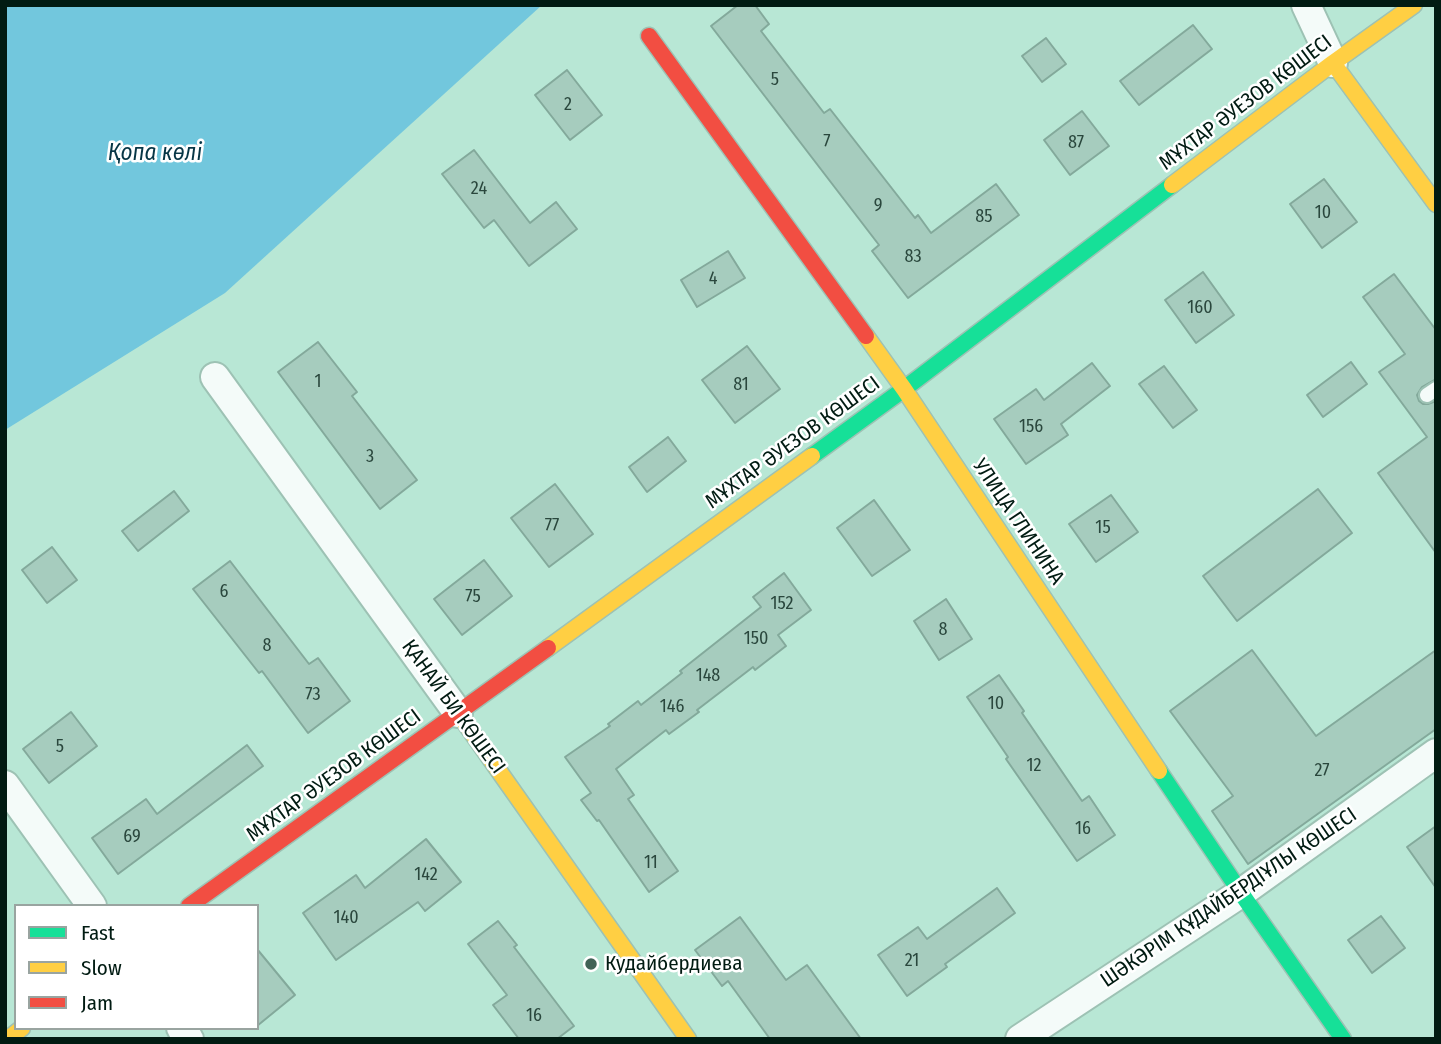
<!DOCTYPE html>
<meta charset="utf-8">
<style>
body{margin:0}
#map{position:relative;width:1441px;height:1044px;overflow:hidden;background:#b8e7d5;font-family:"Fira Sans Condensed",sans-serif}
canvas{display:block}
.frame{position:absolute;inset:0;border:7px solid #011b12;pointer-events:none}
.legend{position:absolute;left:14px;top:904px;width:245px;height:126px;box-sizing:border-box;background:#fff;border:2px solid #99a4a0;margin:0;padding:9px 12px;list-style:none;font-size:21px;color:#011b12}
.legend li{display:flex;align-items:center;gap:14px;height:35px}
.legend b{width:35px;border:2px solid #99a4a0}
</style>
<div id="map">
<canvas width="1441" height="1044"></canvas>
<div class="frame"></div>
<ul class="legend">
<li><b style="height:9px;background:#16e098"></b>Fast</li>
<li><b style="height:9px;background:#ffcf43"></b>Slow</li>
<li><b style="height:9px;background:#f24e42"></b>Jam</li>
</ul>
</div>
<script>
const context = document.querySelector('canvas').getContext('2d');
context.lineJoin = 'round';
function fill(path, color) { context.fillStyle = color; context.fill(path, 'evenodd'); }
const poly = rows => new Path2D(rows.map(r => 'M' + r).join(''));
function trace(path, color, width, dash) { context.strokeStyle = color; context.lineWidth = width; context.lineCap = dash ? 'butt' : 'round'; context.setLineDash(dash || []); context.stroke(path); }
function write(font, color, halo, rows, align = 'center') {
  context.font = font + ' "Fira Sans Condensed",sans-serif'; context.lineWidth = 5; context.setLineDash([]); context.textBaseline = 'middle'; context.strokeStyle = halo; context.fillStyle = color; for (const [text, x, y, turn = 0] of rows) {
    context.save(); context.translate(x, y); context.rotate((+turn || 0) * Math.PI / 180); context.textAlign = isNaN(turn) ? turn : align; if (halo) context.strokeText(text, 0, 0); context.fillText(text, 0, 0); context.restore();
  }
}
const water = poly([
 [5,5,542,5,225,293,5,430]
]);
const building = poly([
 [738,5,755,5,769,24,761,31,824,113,830,109,915,218,918,215,931,233,996,184,1019,215,908,298,872,251,879,245,711,26,738,5],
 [1193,25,1212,49,1139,105,1120,81,1193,25],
 [1046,38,1066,64,1042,82,1022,56,1046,38],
 [567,70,602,115,570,140,535,95,567,70],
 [1082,111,1109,146,1070,175,1044,140,1082,111],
 [474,150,530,223,556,202,577,229,529,266,494,220,484,228,442,174,474,150],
 [1324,179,1357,222,1322,248,1290,204,1324,179],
 [728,251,745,278,697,307,681,280,728,251],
 [1203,272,1234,315,1196,343,1165,300,1203,272],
 [1394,274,1436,330,1436,379,1422,387,1417,395,1419,401,1423,404,1428,404,1436,401,1436,553,1378,473,1427,437,1379,372,1405,354,1363,297,1394,274],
 [318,342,357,392,352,396,417,480,380,509,278,372,318,342],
 [747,346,780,389,735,423,702,380,747,346],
 [1351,362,1367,384,1323,417,1307,395,1351,362],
 [1092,363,1110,386,1061,424,1068,435,1026,464,994,419,1036,389,1044,400,1092,363],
 [1164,366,1197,410,1173,428,1139,384,1164,366],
 [668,437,686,461,647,492,629,467,668,437],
 [555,484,593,534,549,567,511,518,555,484],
 [1318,489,1352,533,1237,621,1203,576,1318,489],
 [174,491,189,511,138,551,122,531,174,491],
 [1111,495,1138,532,1096,562,1069,524,1111,495],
 [874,500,910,550,872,576,837,528,874,500],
 [52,547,77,580,47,603,22,570,52,547],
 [484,560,512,596,462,635,434,599,484,560],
 [230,561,309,664,318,658,350,701,308,733,262,671,259,673,193,589,230,561],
 [784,573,811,610,778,635,786,646,755,670,753,667,697,710,699,712,669,734,666,730,616,769,634,795,628,799,678,871,649,892,599,820,597,821,581,800,591,793,565,757,610,726,608,724,638,701,641,705,682,673,680,671,761,607,753,597,784,573],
 [946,599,972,639,939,660,914,621,946,599],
 [1252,650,1316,736,1436,650,1436,729,1248,864,1212,811,1233,796,1170,711,1252,650],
 [999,675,1024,711,1022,713,1082,801,1089,796,1115,835,1077,861,1006,759,1008,757,967,697,999,675],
 [71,712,97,746,49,783,23,749,71,712],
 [247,745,263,766,118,874,92,838,146,799,157,814,247,745],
 [1436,826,1436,888,1407,847,1436,826],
 [426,839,461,882,425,911,418,902,336,960,303,913,356,875,365,888,426,839],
 [997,888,1015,913,945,964,947,967,907,996,878,955,918,927,927,939,997,888],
 [1381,916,1405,948,1372,973,1348,940,1381,916],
 [740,917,786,980,807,965,861,1039,770,1039,728,981,722,986,695,950,740,917],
 [498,921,517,945,514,947,574,1026,557,1039,519,1039,493,1005,507,995,468,944,498,921],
 [257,949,295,995,257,1026,257,949]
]);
const lane = poly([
 [1427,395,1436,389]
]);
const street = poly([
 [1306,5,1333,63],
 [215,377,458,713],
 [5,785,92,906],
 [181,1028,189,1039],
 [1020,1039,1241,893,1436,753]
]);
const fast = poly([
 [812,456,904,389,1172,185],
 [1159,771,1241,893,1343,1039]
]);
const slow = poly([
 [1333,63,1436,204],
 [1172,185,1333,63,1414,5],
 [866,336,904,389,1159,771],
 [548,648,812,456],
 [458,713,688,1039],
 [8,1039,22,1028]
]);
const jam = poly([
 [649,36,866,336],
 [189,906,548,648]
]);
const markers = [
 [591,964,7,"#416256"]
];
const numberNames = [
 ["5",775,80],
 ["2",568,105],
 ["7",827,142],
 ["87",1076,143],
 ["24",479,189],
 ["9",878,206],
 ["10",1323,213],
 ["85",984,217],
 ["83",913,257],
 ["4",713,279],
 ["160",1200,308],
 ["1",318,382],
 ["81",741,385],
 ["156",1031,427],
 ["3",370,457],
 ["77",552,526],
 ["15",1103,528],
 ["6",224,592],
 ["75",473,597],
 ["152",782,604],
 ["8",943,630],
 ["150",756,639],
 ["8",267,646],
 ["148",708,676],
 ["73",313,695],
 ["10",996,704],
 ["146",672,707],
 ["5",60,747],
 ["12",1034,766],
 ["27",1322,771],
 ["16",1083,829],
 ["69",132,837],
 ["11",651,863],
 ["142",426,875],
 ["140",346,918],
 ["21",912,961],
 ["16",534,1016]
];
const streetNames = [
 ["МҰХТАР ӘУЕЗОВ КӨШЕСІ",1246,103,-37],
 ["МҰХТАР ӘУЕЗОВ КӨШЕСІ",793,443,-36],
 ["УЛИЦА ГЛИНИНА",1018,522,56],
 ["ҚАНАЙ БИ КӨШЕСІ",453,707,54],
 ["МҰХТАР ӘУЕЗОВ КӨШЕСІ",334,776,-36],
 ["ШӘКӘРІМ ҚҰДАЙБЕРДІҰЛЫ КӨШЕСІ",1229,898,-34]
];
const poiNames = [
 ["Кудайбердиева",605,964]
];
const waterNames = [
 ["Қопа көлі",155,154]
];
fill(water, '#72c7dd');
fill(building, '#a6ccbe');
trace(building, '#83a99b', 2);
trace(lane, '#9dc2b4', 18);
trace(street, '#9dc2b4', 32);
trace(fast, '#9dc2b4', 19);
trace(slow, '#9dc2b4', 19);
trace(jam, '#9dc2b4', 19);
trace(lane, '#f4fbf9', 14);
trace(street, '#f4fbf9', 28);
trace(fast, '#16e098', 16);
trace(slow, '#ffcf43', 16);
trace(jam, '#f24e42', 16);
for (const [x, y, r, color] of markers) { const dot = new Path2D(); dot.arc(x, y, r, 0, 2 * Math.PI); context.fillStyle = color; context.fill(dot); trace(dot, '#fff', 2.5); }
write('18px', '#2a473d', null, numberNames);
write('21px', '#011b12', '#fff', streetNames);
write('21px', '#011b12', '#fff', poiNames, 'left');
write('italic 23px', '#073646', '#fff', waterNames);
</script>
